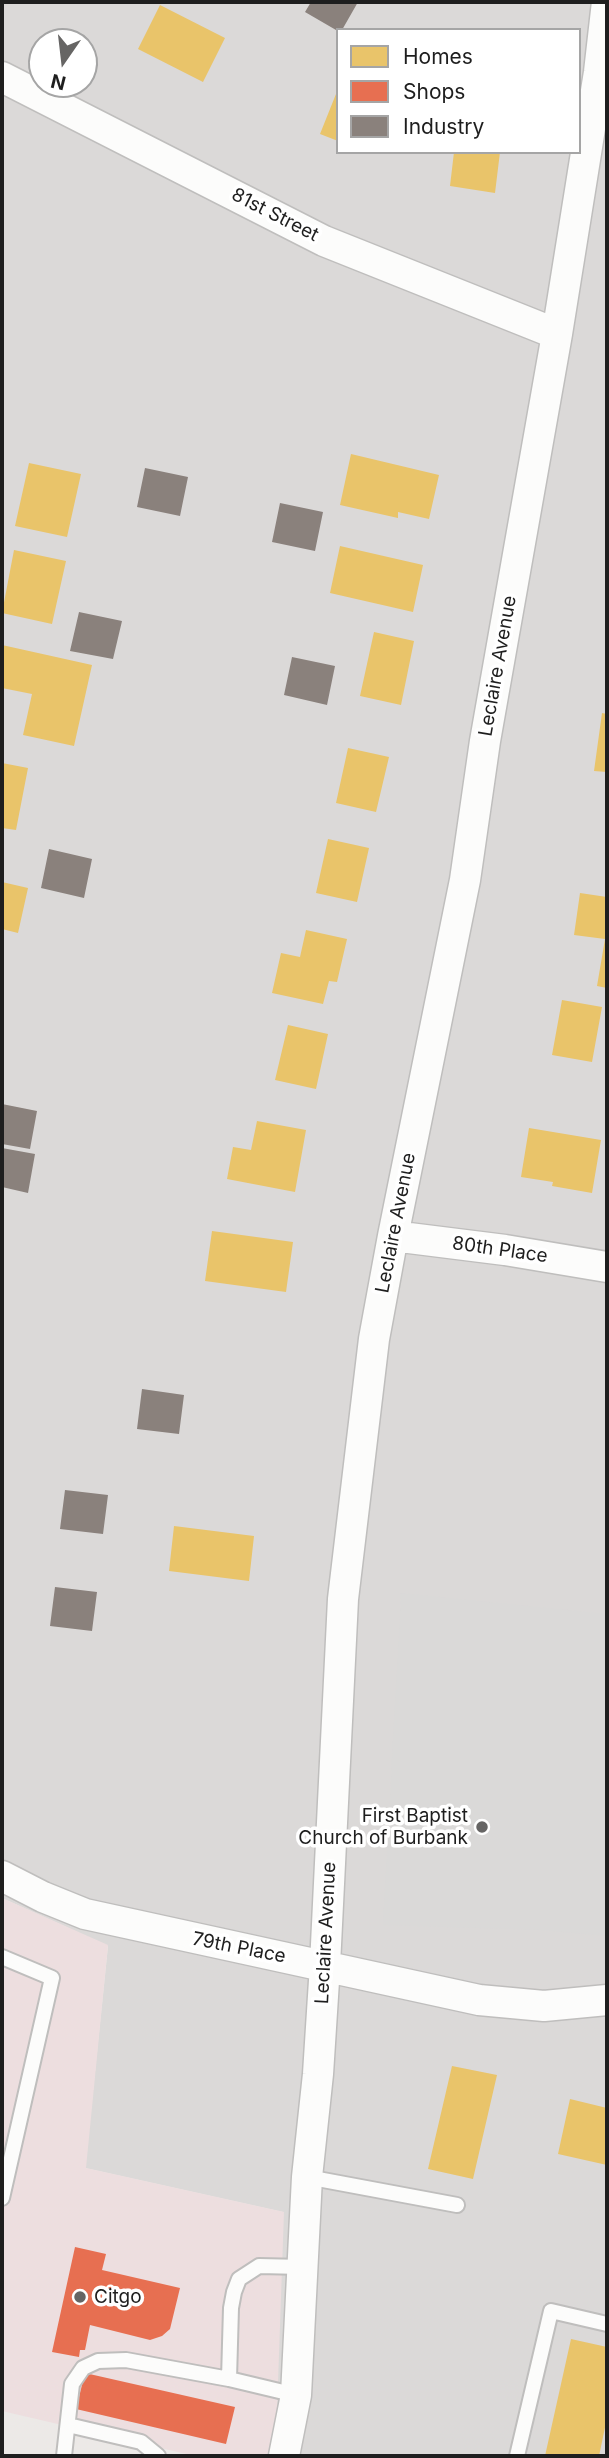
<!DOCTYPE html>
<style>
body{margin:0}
#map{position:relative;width:609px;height:2458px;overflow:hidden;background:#ece9e7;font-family:Inter,sans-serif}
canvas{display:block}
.frame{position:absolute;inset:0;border:4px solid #1e1e1e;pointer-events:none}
.legend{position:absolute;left:336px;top:28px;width:245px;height:126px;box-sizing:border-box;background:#fff;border:2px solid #a5a5a5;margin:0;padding:9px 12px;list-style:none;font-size:21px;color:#1e1e1e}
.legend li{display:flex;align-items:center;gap:14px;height:35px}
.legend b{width:35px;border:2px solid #a5a5a5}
.north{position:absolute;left:28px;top:28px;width:70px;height:70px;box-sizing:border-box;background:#fff;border:2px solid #a5a5a5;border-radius:50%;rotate:194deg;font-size:19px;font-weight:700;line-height:28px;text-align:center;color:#1e1e1e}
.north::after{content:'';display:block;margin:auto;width:24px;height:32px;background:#666564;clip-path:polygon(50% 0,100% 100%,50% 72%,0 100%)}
</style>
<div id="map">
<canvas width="609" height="2458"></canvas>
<div class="frame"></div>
<ul class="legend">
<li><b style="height:19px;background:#e9c46a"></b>Homes</li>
<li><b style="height:19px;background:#e76f51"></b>Shops</li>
<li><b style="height:19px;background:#8a817c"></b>Industry</li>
</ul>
<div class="north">N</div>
</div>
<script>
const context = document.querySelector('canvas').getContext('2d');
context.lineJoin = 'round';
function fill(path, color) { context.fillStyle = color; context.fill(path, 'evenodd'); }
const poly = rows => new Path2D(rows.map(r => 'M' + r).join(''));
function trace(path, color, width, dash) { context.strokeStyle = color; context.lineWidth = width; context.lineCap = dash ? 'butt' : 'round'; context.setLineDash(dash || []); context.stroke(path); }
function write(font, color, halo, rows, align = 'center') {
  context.font = font + ' Inter,sans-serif'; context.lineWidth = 7; context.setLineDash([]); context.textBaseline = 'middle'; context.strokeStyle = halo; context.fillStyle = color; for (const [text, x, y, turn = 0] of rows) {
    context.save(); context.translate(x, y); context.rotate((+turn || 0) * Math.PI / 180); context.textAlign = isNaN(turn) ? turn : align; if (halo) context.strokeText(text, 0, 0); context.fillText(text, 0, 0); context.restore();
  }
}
const residential = poly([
 [2,2,607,2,607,2456,271,2456,283,2212,85,2168,108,1946,2,1898],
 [338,30,579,30,579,152,338,152],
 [42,42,84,42,84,84,42,84]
]);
const commercial = poly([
 [2,1898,108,1945,86,2168,284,2212,276,2439,271,2456,195,2456,2,2411]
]);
const religious = poly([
 [401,1593,607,1614,607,1936,540,1930,383,1925]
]);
const homes = poly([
 [160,5,225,38,203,82,138,49],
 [338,89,338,141,320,134],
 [454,152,500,152,495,193,450,186],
 [351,454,439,475,429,519,398,512,398,518,340,505],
 [29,463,81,474,67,537,15,526],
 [340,546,423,565,413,612,330,593],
 [14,550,66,561,52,624,2,613],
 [374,632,414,641,401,705,360,696],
 [2,645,92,665,74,746,23,735,32,694,2,688],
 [602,713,607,714,607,772,594,771],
 [348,748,389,757,376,812,336,803],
 [2,763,28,768,16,830,2,828],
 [328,839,369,848,357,902,316,893],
 [2,882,28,888,18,933,2,929],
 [580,893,607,897,607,988,597,986,605,939,574,935],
 [306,930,347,939,337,982,329,981,323,1004,272,993,281,953,300,957],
 [562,1000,602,1007,592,1062,552,1055],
 [288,1025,328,1034,316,1089,275,1080],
 [257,1121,306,1130,295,1192,227,1179,233,1147,251,1150],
 [529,1128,601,1140,592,1193,552,1186,553,1182,521,1177],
 [212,1231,293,1242,286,1292,205,1281],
 [174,1526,254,1536,249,1581,169,1571],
 [452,2066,497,2075,473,2179,428,2169],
 [570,2099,607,2108,607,2165,558,2154],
 [571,2339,607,2347,607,2418,599,2456,545,2456]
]);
const shops = poly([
 [75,2247,106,2254,102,2270,180,2288,170,2329,162,2336,150,2340,90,2325,85,2350,80,2350,79,2357,52,2352],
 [85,2373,235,2407,226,2444,76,2409]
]);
const industry = poly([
 [311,2,358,2,342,30,336,30,305,12],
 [145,468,188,477,180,516,137,507],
 [280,503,323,512,315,551,272,542],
 [79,612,122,621,113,659,70,651],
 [292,657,335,666,327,705,284,695],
 [49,849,92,859,84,898,41,888],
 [2,1104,37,1111,30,1149,2,1144],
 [2,1148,35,1154,28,1193,2,1187],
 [142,1389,184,1395,179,1434,137,1429],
 [65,1490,108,1495,103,1534,60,1529],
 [55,1587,97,1592,92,1631,50,1626]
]);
const lane = poly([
 [2,1957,52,1978,2,2198],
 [307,2177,457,2205],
 [229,2379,231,2308,234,2292,239,2279,259,2266,303,2267],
 [68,2425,141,2442,158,2456],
 [64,2456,72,2384,83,2368,98,2361,126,2360,229,2379,296,2395],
 [517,2456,551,2311,607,2324]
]);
const street = poly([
 [2,77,324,241,557,334],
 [393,1236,505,1250,607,1267],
 [2,1876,43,1897,85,1914,479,2000,544,2006,607,2000],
 [284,2456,296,2395,307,2177,318,2074,325,1965,343,1599,374,1339,393,1236,465,880,485,741,557,334,599,72,607,2]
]);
const markers = [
 [482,1827,7,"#666564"],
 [80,2297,7,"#666564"]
];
const streetNames = [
 ["81st Street",275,215,27],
 ["Leclaire Avenue",498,666,-80],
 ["Leclaire Avenue",396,1223,-79],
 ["80th Place",500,1250,8],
 ["Leclaire Avenue",326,1933,-87],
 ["79th Place",239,1948,11]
];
const poiNames = [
 ["First Baptist",468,1816],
 ["Church of Burbank",468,1838],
 ["Citgo",94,2297,"left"]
];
fill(residential, '#dbd9d8');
fill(commercial, '#eddedf');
fill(religious, '#dad9d8');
fill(homes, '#e9c46a');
fill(shops, '#e76f51');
fill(industry, '#8a817c');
trace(lane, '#bfbebd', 18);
trace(street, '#bfbebd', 33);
trace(lane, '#fcfcfb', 14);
trace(street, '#fcfcfb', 30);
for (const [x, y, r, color] of markers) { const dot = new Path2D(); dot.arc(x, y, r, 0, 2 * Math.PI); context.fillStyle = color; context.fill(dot); trace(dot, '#fff', 2.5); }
write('19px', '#1e1e1e', '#fff', streetNames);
write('19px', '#1e1e1e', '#fff', poiNames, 'right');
</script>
